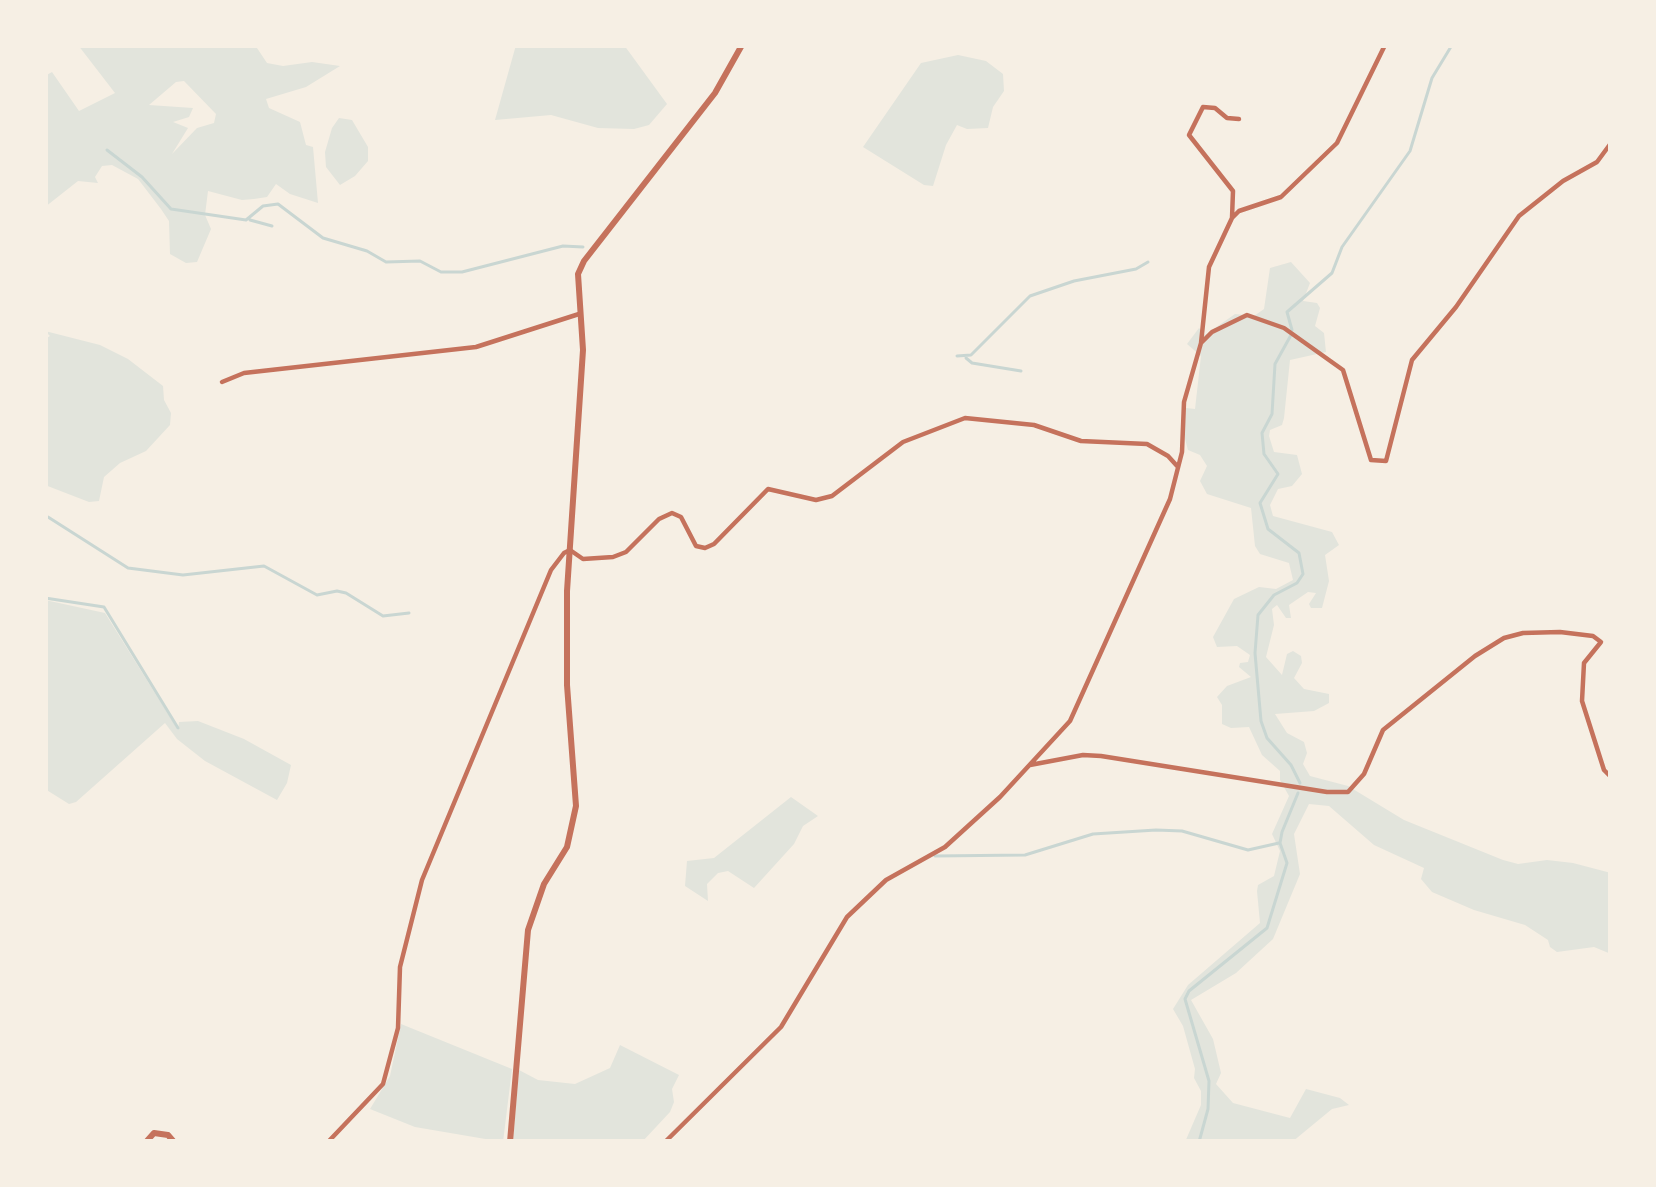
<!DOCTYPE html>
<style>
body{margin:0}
#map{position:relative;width:1656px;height:1187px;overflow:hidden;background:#f6efe4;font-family:Overpass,sans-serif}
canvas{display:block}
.frame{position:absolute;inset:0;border:48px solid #f6efe4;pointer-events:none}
</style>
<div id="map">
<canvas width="1656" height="1187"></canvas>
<div class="frame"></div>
</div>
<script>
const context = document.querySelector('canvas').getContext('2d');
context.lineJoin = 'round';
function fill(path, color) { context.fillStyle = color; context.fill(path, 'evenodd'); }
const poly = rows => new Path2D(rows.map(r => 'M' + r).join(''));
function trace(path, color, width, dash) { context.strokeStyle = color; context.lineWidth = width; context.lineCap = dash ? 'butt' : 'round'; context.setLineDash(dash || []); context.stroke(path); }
const green = poly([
 [78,45,255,45,267,63,283,66,312,62,340,66,306,87,266,99,269,108,300,122,306,145,313,147,318,203,290,194,276,184,267,197,254,199,242,200,208,191,205,215,211,229,197,262,186,263,170,254,169,221,161,209,138,179,112,165,102,166,95,177,98,183,78,181,45,207,45,76,52,72,79,111,115,93],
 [184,81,216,114,214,123,197,128,172,154,188,128,173,122,189,117,193,108,149,105,176,82],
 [516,45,624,45,667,104,649,125,634,129,598,128,551,115,495,120],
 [958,55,986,61,1003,74,1004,91,993,107,988,128,967,129,957,125,946,145,933,186,924,185,863,147,921,63],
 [339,118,352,120,368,147,368,161,355,176,340,185,326,167,325,152,332,128],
 [1291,262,1310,283,1303,301,1317,303,1320,308,1315,326,1324,333,1326,352,1290,360,1284,418,1282,425,1270,430,1269,436,1274,452,1297,455,1302,474,1292,486,1278,489,1270,505,1273,516,1332,532,1339,545,1325,555,1329,581,1322,608,1311,608,1309,604,1316,593,1308,592,1289,605,1291,618,1286,618,1277,605,1272,609,1274,625,1266,657,1282,675,1287,654,1293,651,1301,656,1302,663,1294,678,1304,689,1329,694,1329,703,1314,711,1275,714,1287,733,1304,742,1307,753,1303,764,1310,776,1348,786,1404,820,1503,860,1518,864,1547,860,1573,863,1611,873,1611,954,1594,947,1557,952,1550,947,1548,940,1525,925,1474,910,1432,892,1421,879,1424,868,1374,845,1329,806,1309,804,1294,834,1300,874,1273,939,1236,973,1191,1000,1213,1039,1221,1073,1216,1084,1233,1103,1290,1118,1306,1089,1340,1098,1349,1105,1332,1109,1292,1142,1185,1142,1201,1105,1201,1091,1194,1078,1195,1069,1183,1026,1173,1009,1188,985,1260,923,1257,891,1258,885,1274,876,1280,851,1272,834,1289,796,1280,780,1280,771,1262,755,1249,727,1231,728,1222,724,1222,705,1217,697,1227,686,1251,677,1239,667,1240,663,1248,662,1250,655,1237,646,1217,647,1213,637,1234,599,1259,587,1276,589,1293,580,1289,563,1260,554,1255,546,1251,508,1207,494,1200,481,1207,466,1200,455,1188,450,1184,435,1186,408,1195,409,1201,356,1187,344,1199,328,1205,335,1235,314,1254,316,1264,309,1270,268],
 [45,331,100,345,128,359,163,386,164,400,171,413,170,425,146,451,120,463,104,477,99,501,89,502,45,485,45,339,50,336],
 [45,600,105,613,178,730,179,722,198,721,244,739,291,765,287,783,277,800,205,761,177,739,165,723,76,802,69,804,45,789],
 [791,797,818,816,803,826,794,844,754,888,728,871,718,873,707,884,708,901,685,886,687,861,714,858],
 [401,1024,512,1069,503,1142,415,1127,370,1109,390,1076],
 [620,1045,679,1075,672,1089,674,1102,670,1112,642,1142,513,1141,519,1070,538,1080,575,1084,610,1068]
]);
const stream = poly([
 [107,150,142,177,171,209,246,220,263,206,278,204,323,238,367,251,386,262,420,261,441,272,462,272,563,246,583,247],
 [250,220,272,226],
 [1292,330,1287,312,1332,273,1342,247,1410,151,1432,78,1452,45],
 [1291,335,1275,364,1272,414,1262,433,1264,454,1278,474,1260,503,1268,529,1299,553,1303,574,1297,583,1274,595,1258,615,1255,653,1261,721,1267,738,1291,765,1300,783],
 [957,356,971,355,1030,296,1074,281,1136,269,1148,262],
 [966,358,972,363,1021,371],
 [48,517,128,568,183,575,264,566,317,595,337,591,346,593,383,616,409,613],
 [45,598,104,607,178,728],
 [935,856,1025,855,1093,834,1156,830,1182,831,1248,850,1279,843],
 [1199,1142,1208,1109,1209,1081,1185,999,1189,991,1267,928,1287,863,1280,843,1282,832,1298,793]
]);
const minor = poly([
 [1232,218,1233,191,1189,135,1203,107,1215,108,1227,118,1239,119],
 [1201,343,1209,267,1232,218,1239,211,1281,197,1337,143,1385,45],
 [222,382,244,373,476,347,579,314],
 [1030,765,1083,755,1101,756,1327,792,1348,792,1364,774,1383,730,1475,656,1504,638,1523,633,1560,632,1593,636,1601,642,1584,663,1582,701,1604,770,1611,777],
 [328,1142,383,1084,398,1028,400,967,422,880,551,570,564,553,570,550,583,559,613,557,626,552,659,519,672,513,681,517,696,546,705,548,714,544,768,489,816,500,832,496,903,442,965,418,1034,425,1081,441,1147,444,1168,456,1178,467],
 [665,1142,781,1027,847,917,886,880,945,847,1000,797,1070,721,1170,499,1182,452,1184,402,1201,343,1212,332,1247,315,1284,328,1343,370,1371,460,1386,461,1412,360,1456,307,1519,216,1563,181,1597,162,1611,143]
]);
const tertiary = poly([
 [146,1142,154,1133,168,1135,174,1142],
 [510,1142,528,930,544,884,567,847,576,806,567,685,567,591,583,350,578,274,584,261,715,93,742,45]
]);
fill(green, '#e2e4dc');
trace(stream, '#c9d6d2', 3);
trace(minor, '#c5725c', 4.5);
trace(tertiary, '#c5725c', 6);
</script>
